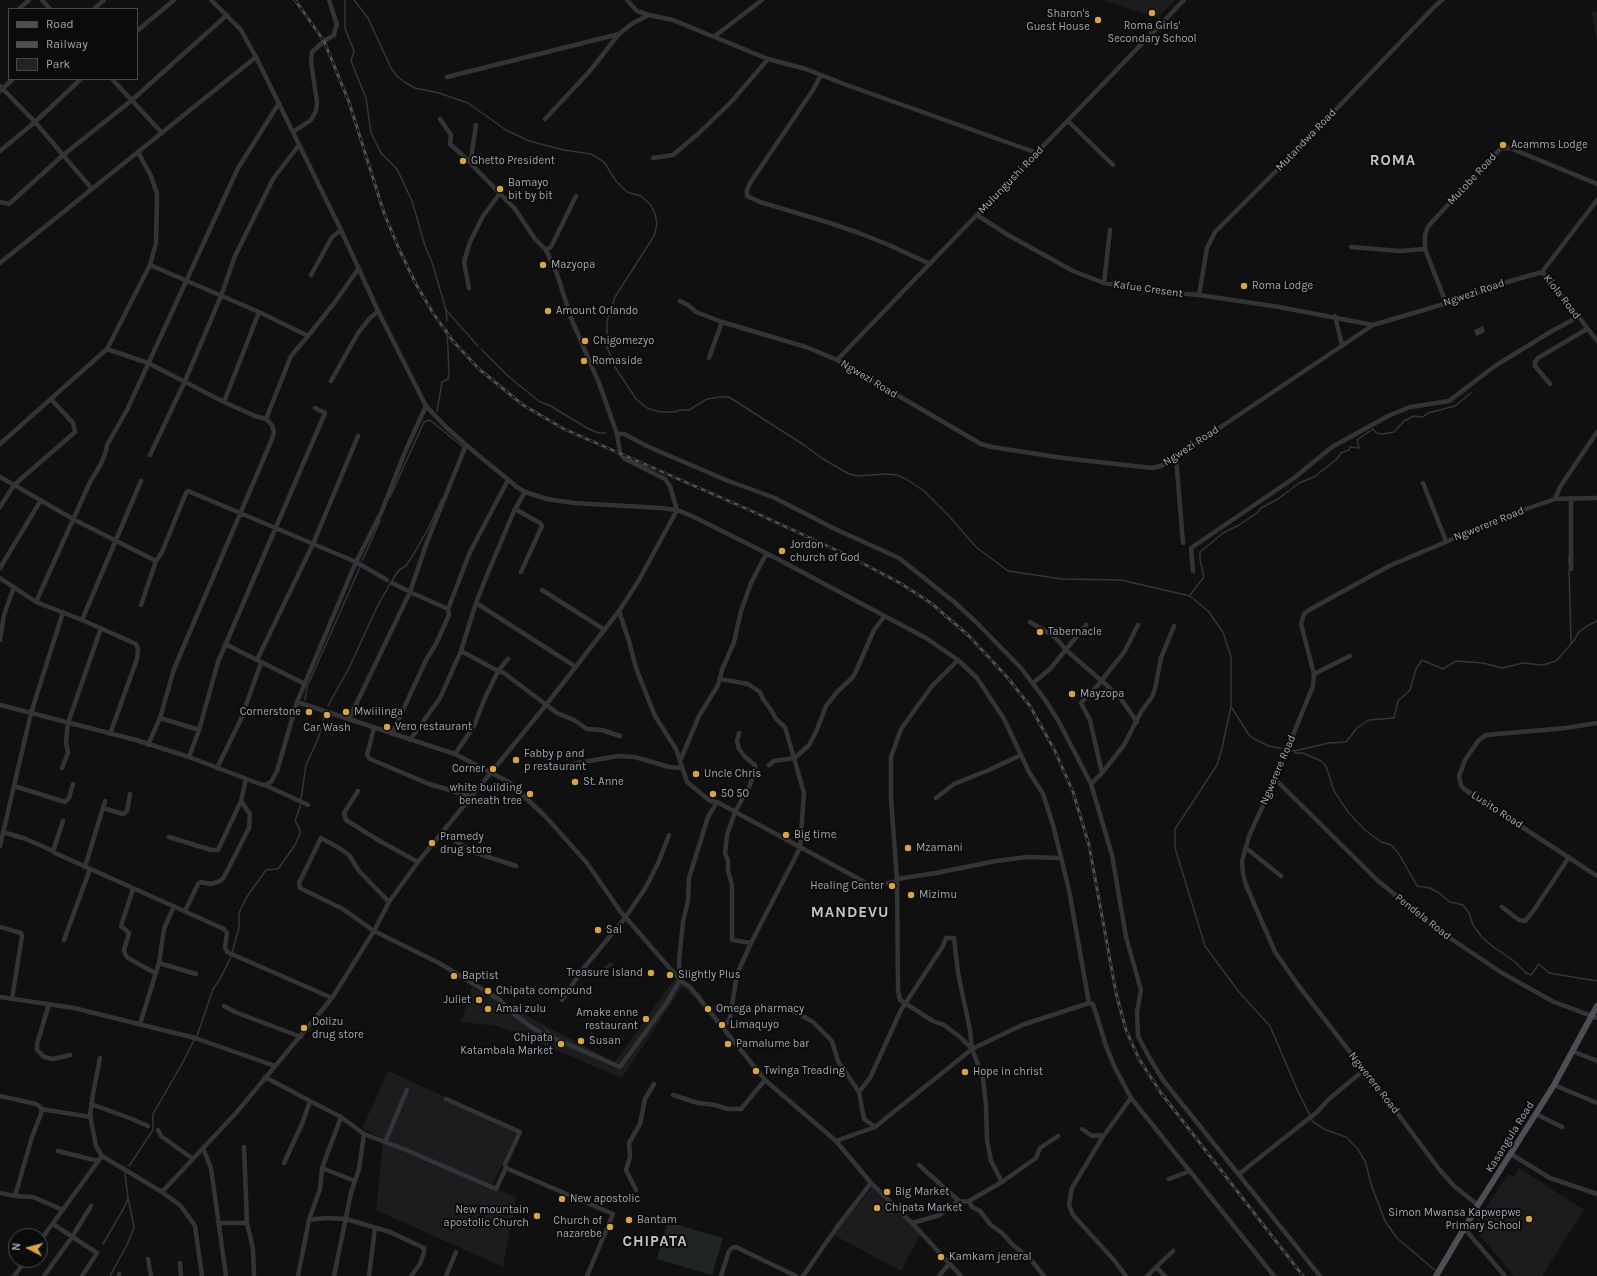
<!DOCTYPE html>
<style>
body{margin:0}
#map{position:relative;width:1597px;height:1276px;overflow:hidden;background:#101011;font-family:Karla,sans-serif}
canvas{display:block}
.legend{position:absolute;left:8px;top:8px;width:130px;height:72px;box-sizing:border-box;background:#0b0b0c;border:1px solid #48494e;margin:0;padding:5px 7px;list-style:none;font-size:12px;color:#a3a7b0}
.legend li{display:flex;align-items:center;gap:8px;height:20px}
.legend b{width:20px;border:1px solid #48494e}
.north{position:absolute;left:8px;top:1228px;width:40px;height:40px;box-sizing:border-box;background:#0b0b0c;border:1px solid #48494e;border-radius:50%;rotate:276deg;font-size:11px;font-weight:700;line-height:16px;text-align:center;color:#a3a7b0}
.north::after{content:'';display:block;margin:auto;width:14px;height:18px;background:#d8a441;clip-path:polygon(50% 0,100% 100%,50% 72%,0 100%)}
</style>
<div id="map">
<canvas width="1597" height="1276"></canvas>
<ul class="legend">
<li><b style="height:5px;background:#4e4f54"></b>Road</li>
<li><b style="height:5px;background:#4d4e52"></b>Railway</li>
<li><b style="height:11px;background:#1f2520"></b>Park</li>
</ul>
<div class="north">N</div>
</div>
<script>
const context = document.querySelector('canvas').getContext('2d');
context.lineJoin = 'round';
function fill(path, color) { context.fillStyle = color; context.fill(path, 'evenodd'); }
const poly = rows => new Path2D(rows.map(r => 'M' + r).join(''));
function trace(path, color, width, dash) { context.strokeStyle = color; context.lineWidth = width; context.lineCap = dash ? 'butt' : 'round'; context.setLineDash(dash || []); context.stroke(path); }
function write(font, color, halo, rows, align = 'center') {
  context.font = font + ' Karla,sans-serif'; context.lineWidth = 4; context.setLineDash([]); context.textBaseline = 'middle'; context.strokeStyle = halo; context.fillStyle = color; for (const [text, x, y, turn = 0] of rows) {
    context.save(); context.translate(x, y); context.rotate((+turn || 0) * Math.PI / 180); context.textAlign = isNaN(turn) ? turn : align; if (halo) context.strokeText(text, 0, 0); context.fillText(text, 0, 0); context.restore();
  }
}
const built = poly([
 [1103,0,1175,0,1157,18],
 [1591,10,1597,12,1597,42],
 [679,977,703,996,694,996,682,987,622,1078,498,1026,461,1022,472,987,615,1062,672,982],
 [388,1071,518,1130,492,1186,362,1129],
 [383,1143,516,1197,503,1267,376,1210],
 [1519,1168,1584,1210,1542,1276,1514,1276,1473,1227,1508,1174,1514,1177],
 [876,1184,922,1231,901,1271,832,1234]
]);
const green = poly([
 [610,962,613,964,613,966,609,968,607,973,605,973,603,971,603,968],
 [668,1222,723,1238,712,1275,657,1259]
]);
const water = poly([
 [1483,326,1485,332,1476,336,1474,330]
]);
const stream = poly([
 [345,0,345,28,354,51,351,61,366,98,371,133,381,153,397,169,412,201,425,246,432,262,446,310,447,321],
 [354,0,368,18,391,68,398,77,406,83,415,88,439,93,468,103,506,130,529,141,564,150,591,154,604,162,616,181,627,192,641,196,651,205,655,214,657,224,654,236,615,297,607,321,607,347,615,367,636,399,647,408,660,412,674,412,680,410,689,410,707,399,720,397,729,397,804,445,823,459,849,474,857,476,886,474,897,475,906,479,924,491,949,516,976,547,1008,571,1062,579,1121,580,1190,596,1208,611,1223,632,1231,657,1231,707,1221,752,1217,765,1175,829,1175,848,1205,946,1239,992,1270,1026,1296,1087,1313,1122,1326,1130,1346,1137,1357,1148,1365,1161,1372,1187,1385,1221,1397,1238,1437,1272],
 [446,310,478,346],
 [481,349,508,376,540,402,549,405,587,428,598,433,606,433],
 [437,411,442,382,448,379,449,373,447,329],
 [390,497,424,422,430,420,463,447],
 [1569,557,1569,565],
 [362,561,380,521],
 [1569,569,1571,643],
 [1190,595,1204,577,1200,560,1200,552,1223,533,1239,525,1257,513,1261,508,1278,499,1299,483,1314,477,1337,459,1341,453,1349,450,1350,447,1359,448,1357,440,1373,429,1376,433,1382,434,1394,432,1404,421,1414,416,1423,417,1428,413,1455,406,1471,393],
 [305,700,307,687,360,567],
 [328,706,349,668,377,607,391,582,399,570,406,566,413,555,429,527,442,499],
 [1232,708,1249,735,1256,740,1269,746,1294,751,1329,743,1346,742,1357,728,1369,720,1394,718,1398,701,1410,690,1416,669,1422,660,1443,669,1456,661,1483,663,1502,668,1523,663,1543,665,1556,661,1573,642,1579,632,1587,626,1597,621],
 [1295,752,1295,753,1303,753,1321,761,1326,766,1334,791,1348,812,1365,830,1381,842,1391,845,1399,854,1417,886,1430,888,1439,893,1450,902,1463,905,1469,913,1473,925,1482,937,1492,946,1514,961,1526,973,1531,975,1539,964,1549,973,1597,981],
 [301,799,306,765,318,739,325,714],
 [232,953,239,927,239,913,246,898,266,870,278,869,295,845,300,834,299,827,295,821,301,804],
 [197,1036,213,989,219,981,231,957],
 [129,1166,153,1130,153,1114,183,1062,194,1040],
 [103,1244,125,1206,128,1198],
 [110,1276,127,1245,134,1227,128,1198,125,1173]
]);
const minor = poly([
 [42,0,50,9],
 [211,0,241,30,256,57,341,230,378,311,426,406,445,426,466,445,517,487,525,492,547,499,574,503,661,508,677,510,692,516,770,555,926,638,958,660,977,678,1004,719,1029,772,1043,794,1053,825,1069,890,1089,1003,1093,1004,1106,1046,1115,1068,1131,1098,1274,1276],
 [627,0,637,11,649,15],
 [19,9,29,0],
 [94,9,104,0],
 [137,31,174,0],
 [715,36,762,0],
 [821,75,813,90,750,183,747,190,747,196,760,202,827,222,859,233,889,245,930,264],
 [447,77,619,34],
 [112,79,162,133],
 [0,86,35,122,92,189],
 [0,91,13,79],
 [440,119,451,135,450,144,472,164],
 [545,119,589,72,619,34,633,23,649,15,673,20,768,59,806,69,844,84,1037,153],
 [1068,121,1113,165],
 [293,132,311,120,316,111,317,102,311,62,312,52,324,41,334,35,335,30,337,25,329,0],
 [0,151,35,122,81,79],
 [653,158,673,155,699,133,732,101,768,59],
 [0,202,9,204,62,156,132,100,227,15],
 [977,215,1008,235,1073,271,1104,283,1155,291,1199,295,1279,307,1373,325],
 [1351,247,1400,251,1425,249],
 [546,250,551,247,576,196],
 [0,263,256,57],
 [150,265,259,312,308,336,335,302,359,268],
 [1542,272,1566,300,1597,341],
 [311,275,332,237,341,230],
 [1104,283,1110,230],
 [469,288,464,262,470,242,483,216,500,193],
 [1199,295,1207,248,1215,232,1300,147,1435,6,1442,0],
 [680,301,688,305,696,312,722,322,806,347,837,360,981,444,992,447,1063,458,1152,468,1161,466,1176,457,1373,325,1474,295,1504,283,1542,272,1597,200],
 [1446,303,1425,249,1425,235,1428,227,1432,222,1500,149,1504,148,1510,148,1597,184],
 [1335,316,1342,345],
 [107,349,148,363,224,402,255,416,266,419,272,425,274,432,272,439,174,669,160,718,148,745],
 [709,358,722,322],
 [837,360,1184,0],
 [331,381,358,333,370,318,378,311],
 [1550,384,1535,366,1535,362,1538,358,1587,329],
 [224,402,259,312],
 [266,419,291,356,308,336],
 [617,434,624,434,649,447,726,480,775,498,833,528,899,558,953,601,975,621,1021,668,1046,701,1059,722,1091,784,1112,855,1126,937,1141,990,1137,1012,1138,1036,1149,1057,1163,1080,1320,1276],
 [0,444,107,349,150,265,156,243,157,194,151,176,138,152],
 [150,455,185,381,221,296,235,256,273,179,299,145],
 [1176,457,1183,543],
 [0,477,73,519,156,561,141,605],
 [1423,483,1446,541],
 [1555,499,1597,498],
 [0,507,14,485,75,432,73,423,51,399],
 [515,509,540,523,542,526,521,572],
 [156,561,162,552,186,493,188,491,356,562,381,513,405,452,426,406],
 [0,568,41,500],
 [1571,569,1571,498],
 [1193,571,1191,548,1294,478,1332,447,1388,416,1410,407,1449,401,1495,366,1552,331,1578,317],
 [0,578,36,602,82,620,141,481],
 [392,583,410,592,448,609],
 [542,590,605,630],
 [36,602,90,482,101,464,106,451,107,445,127,410,238,168,279,103],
 [476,603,576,667],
 [619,611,629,641,636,668,655,716,676,749,687,782,710,801,717,802,870,885,875,886,897,881],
 [82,620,136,644,138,649,137,659,110,734],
 [1030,622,1055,637,1066,650,1119,696,1137,722],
 [0,640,4,615,14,587],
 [225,644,305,684],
 [461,651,498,671,504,673,557,713,574,720,587,729,602,730,620,736],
 [257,660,313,544,358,436],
 [958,660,932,686,901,729,891,757,891,799,897,879,898,990,900,1000,933,1021,944,1025,960,1037,972,1049],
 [1314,674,1350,656],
 [720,679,748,684,760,692,763,699,771,710,776,719,785,727,804,793,800,848,751,943,737,974,730,1018,723,1028],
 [1033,683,1050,669,1086,625],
 [297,702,455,754,509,782,546,817,587,863,620,911,680,980,690,987,765,1080,836,1141,871,1183,912,1223,961,1276],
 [0,705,136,740,189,757,260,784,265,785,271,782,277,771,297,702,356,562,387,580],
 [160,718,199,730],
 [349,719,410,592,427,542,466,445],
 [1597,723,1566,728,1486,735,1479,740,1465,760,1459,776,1461,785,1464,789,1597,876],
 [374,728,367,755,370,759,429,784,473,797],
 [739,733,737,741,739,749,745,757,755,765,755,768,750,785,735,812,727,835,725,853,728,861,728,871,732,885,732,940,751,943],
 [392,734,426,660,436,644,449,615,448,609,470,552,508,480],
 [410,740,440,698,461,651,476,603,487,575,514,511,525,492],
 [455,754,474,726,485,698,498,671,508,659],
 [189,757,199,730,218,662,325,413,315,408],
 [680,761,699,716,718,685,722,670,734,642,741,611,751,583,765,556,770,555],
 [572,764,618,756,635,757,669,767,682,768],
 [769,765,774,761,795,758,809,745,816,732,826,706,837,692,853,677,857,669,874,630,884,617],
 [62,768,68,753,66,742,68,723,101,628],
 [217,768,241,719,261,663],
 [1102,773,1090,720,1081,703,1098,685,1125,651,1138,625],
 [1275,779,1377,880,1441,932,1502,973,1554,1002,1597,1018],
 [1091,784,1102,773,1124,745,1141,712,1152,697,1155,689,1161,658,1174,626],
 [265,785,308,805],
 [14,786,65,802,69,798,73,784],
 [358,791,344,813,346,820,378,840,418,862],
 [936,798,954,784,989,770,1021,755],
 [103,808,123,814,127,811,130,794],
 [63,821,53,851,55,853,224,929,227,933,225,947,227,952,332,998],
 [3,832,26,839,53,851],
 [443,833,473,852,516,866],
 [169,837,211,850,218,850,241,801],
 [0,846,31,713,63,612],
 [1246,848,1281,876],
 [85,867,105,801],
 [897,879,936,873,996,861,1027,857,1061,858],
 [133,889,121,926,129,933,124,950,125,954,128,958,155,973],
 [389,902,359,871,349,855,339,848,321,838,299,883,300,888,343,909,374,931,439,963,500,1000,510,1011,530,1026,543,1034,546,1032,556,1039,620,1067,666,1004,680,980,679,960,683,922,688,901,689,878,708,817,717,802],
 [1502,907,1519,920,1525,921,1534,910,1569,857],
 [185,911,198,884,201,882,211,884,220,881,224,877,249,828,250,814,241,801,246,779],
 [0,927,21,933,22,936,12,999],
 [64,940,90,869],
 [159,963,196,974],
 [0,997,74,1008,195,1038,275,1066],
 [562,1000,583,969,625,918,646,887,659,861,669,835],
 [49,1004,37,1044,37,1050,44,1057,53,1059,70,1055],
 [224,1006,235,1012,301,1037],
 [790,1009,813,1022,832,1041,838,1061,859,1092,864,1119,875,1127],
 [140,1024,159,963,164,929,174,906],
 [1572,1051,1597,1061],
 [100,1058,93,1094,90,1115,96,1146,102,1156],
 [265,1077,310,1101],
 [1554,1085,1597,1103],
 [859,1092,870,1078,901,1010,943,946,946,938,954,938,958,973,970,1030,972,1049,983,1077,986,1106,987,1140,991,1161,1002,1182,969,1201,972,1207,980,1211,991,1225,1002,1233,1013,1245,1032,1261,1044,1276],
 [673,1095,698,1103,715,1105,728,1109,741,1109,765,1080],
 [0,1096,36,1104,40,1107,42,1111,32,1137,15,1196],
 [446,1099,520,1132,505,1164,506,1168],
 [91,1104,132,1119,148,1126],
 [41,1109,91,1117],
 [1536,1114,1562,1127],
 [1082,1129,1092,1136,1100,1135,1102,1138],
 [158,1130,161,1136,193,1159],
 [836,1141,875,1127,972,1049,1022,1025,1089,1003],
 [385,1142,407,1090],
 [244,1147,247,1223,253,1249,254,1276],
 [203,1148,211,1168,226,1276],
 [58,1151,98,1161],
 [1511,1154,1550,1178,1597,1194],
 [284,1163,302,1124,310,1101,341,1117,364,1134,406,1150,496,1189,506,1168,613,1214,587,1276],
 [919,1165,959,1201,962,1202,969,1201],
 [322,1168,355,1181],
 [1239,1174,1317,1112,1329,1099,1364,1070],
 [1169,1179,1190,1171],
 [1002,1182,1036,1158,1040,1148,1058,1136],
 [636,1190,626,1170,630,1157,629,1143,640,1124,645,1099,654,1084],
 [162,1192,236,1113,332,998,374,931,389,902,418,862,546,705,619,611,639,580,677,510,670,486,665,479,625,459,620,453,617,434,599,383,571,318,557,274,546,250,535,239,515,209,473,166,471,159,476,125],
 [0,1193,15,1196,33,1197,63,1210],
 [1478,1205,1454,1186,1439,1169,1395,1110,1298,985,1275,952,1246,885,1243,874,1242,861,1249,836,1275,779,1313,686,1314,674,1301,624,1304,614,1309,610,1389,566,1512,514,1555,499,1560,487,1597,432],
 [309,1220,325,1218,346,1219,390,1232,424,1248,424,1252,420,1264,411,1276],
 [219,1223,247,1223],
 [912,1223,940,1215,945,1210,959,1201],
 [53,1224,97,1253,82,1276],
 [1464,1228,1505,1276],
 [40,1241,102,1156,162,1192,181,1206,195,1226,202,1276],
 [148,1259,151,1276],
 [180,1263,181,1276],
 [1156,1267,1165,1276],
 [14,1276,26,1260],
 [44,1276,72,1237,91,1206],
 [119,1276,119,1274],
 [298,1276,309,1220,320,1189,322,1168,341,1117],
 [334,1276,351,1193,359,1169,364,1134],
 [369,1276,375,1228],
 [446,1276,456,1252],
 [721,1276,729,1251,732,1248,736,1247,796,1276],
 [803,1276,837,1227,871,1183],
 [939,1276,949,1264],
 [1126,1276,1114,1260,1073,1215,1069,1205,1072,1188,1102,1138,1131,1098],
 [1147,1276,1173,1251]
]);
const major = poly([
 [1436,1276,1478,1205,1554,1085,1597,1006]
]);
const rail = poly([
 [295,0,324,41,349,102,384,213,399,249,416,284,433,313,452,340,479,369,523,405,564,429,745,508,847,555,900,583,931,603,969,636,1007,677,1030,706,1055,751,1073,792,1089,845,1116,993,1126,1030,1139,1059,1161,1093,1303,1276]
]);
const markers = [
 [1152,13,4,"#d8a441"],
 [1098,20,4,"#d8a441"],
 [1503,145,4,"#d8a441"],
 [463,161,4,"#d8a441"],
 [500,189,4,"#d8a441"],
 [543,265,4,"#d8a441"],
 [1244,286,4,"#d8a441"],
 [548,311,4,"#d8a441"],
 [585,341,4,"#d8a441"],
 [584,361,4,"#d8a441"],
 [782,551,4,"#d8a441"],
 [1040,632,4,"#d8a441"],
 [1072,694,4,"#d8a441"],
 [309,712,4,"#d8a441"],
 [346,712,4,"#d8a441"],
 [327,715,4,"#d8a441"],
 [387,727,4,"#d8a441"],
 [516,760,4,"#d8a441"],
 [493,769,4,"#d8a441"],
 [696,774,4,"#d8a441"],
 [575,782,4,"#d8a441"],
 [530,794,4,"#d8a441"],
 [713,794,4,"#d8a441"],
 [786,835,4,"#d8a441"],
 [432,843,4,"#d8a441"],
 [908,848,4,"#d8a441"],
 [892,886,4,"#d8a441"],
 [911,895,4,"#d8a441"],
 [598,930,4,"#d8a441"],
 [651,973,4,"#d8a441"],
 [670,975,4,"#d8a441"],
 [454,976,4,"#d8a441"],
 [488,991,4,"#d8a441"],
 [479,1000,4,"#d8a441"],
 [488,1009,4,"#d8a441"],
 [708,1009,4,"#d8a441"],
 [646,1019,4,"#d8a441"],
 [722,1025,4,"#d8a441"],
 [304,1028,4,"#d8a441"],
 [581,1041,4,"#d8a441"],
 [561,1044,4,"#d8a441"],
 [728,1044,4,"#d8a441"],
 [756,1071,4,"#d8a441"],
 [965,1072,4,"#d8a441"],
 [887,1192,4,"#d8a441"],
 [562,1199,4,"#d8a441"],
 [877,1208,4,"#d8a441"],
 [537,1216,4,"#d8a441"],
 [1529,1219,4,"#d8a441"],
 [629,1220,4,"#d8a441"],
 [610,1227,4,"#d8a441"],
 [941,1257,4,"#d8a441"]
];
const poiNames = [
 ["Sharon's",1090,14,"right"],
 ["Guest House",1090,27,"right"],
 ["Roma Girls'",1152,26,"center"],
 ["Secondary School",1152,39,"center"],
 ["Acamms Lodge",1511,145],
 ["Ghetto President",471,161],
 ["Bamayo",508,183],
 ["bit by bit",508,196],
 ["Mazyopa",551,265],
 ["Roma Lodge",1252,286],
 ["Amount Orlando",556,311],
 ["Chigomezyo",593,341],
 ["Romaside",592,361],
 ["Jordon",790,545],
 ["church of God",790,558],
 ["Tabernacle",1048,632],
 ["Mayzopa",1080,694],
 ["Cornerstone",301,712,"right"],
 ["Mwiilinga",354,712],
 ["Vero restaurant",395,727],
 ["Car Wash",327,728,"center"],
 ["Fabby p and",524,754],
 ["p restaurant",524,767],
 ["Corner",485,769,"right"],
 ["Uncle Chris",704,774],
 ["St. Anne",583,782],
 ["white building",522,788,"right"],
 ["beneath tree",522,801,"right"],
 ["50 50",721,794],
 ["Big time",794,835],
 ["Pramedy",440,837],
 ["drug store",440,850],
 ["Mzamani",916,848],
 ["Healing Center",884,886,"right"],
 ["Mizimu",919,895],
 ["Sai",606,930],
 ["Treasure island",643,973,"right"],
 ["Slightly Plus",678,975],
 ["Baptist",462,976],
 ["Chipata compound",496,991],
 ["Juliet",471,1000,"right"],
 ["Amai zulu",496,1009],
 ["Omega pharmacy",716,1009],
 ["Amake enne",638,1013,"right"],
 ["restaurant",638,1026,"right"],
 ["Dolizu",312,1022],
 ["drug store",312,1035],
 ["Limaquyo",730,1025],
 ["Chipata",553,1038,"right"],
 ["Katambala Market",553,1051,"right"],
 ["Susan",589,1041],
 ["Pamalume bar",736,1044],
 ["Twinga Treading",764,1071],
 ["Hope in christ",973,1072],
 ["Big Market",895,1192],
 ["New apostolic",570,1199],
 ["Chipata Market",885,1208],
 ["New mountain",529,1210,"right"],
 ["apostolic Church",529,1223,"right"],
 ["Simon Mwansa Kapwepwe",1521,1213,"right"],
 ["Primary School",1521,1226,"right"],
 ["Bantam",637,1220],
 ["Church of",602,1221,"right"],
 ["nazarebe",602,1234,"right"],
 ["Kamkam jeneral",949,1257]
];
const streetNames = [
 ["Mutandwa Road",1306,140,-46],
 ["Mutobe Road",1472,179,-47],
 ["Mulungushi Road",1011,180,-46],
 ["Kafue Cresent",1148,289,8],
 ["Ngwezi Road",1474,293,-19],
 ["Kiola Road",1562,297,52],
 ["Ngwezi Road",869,379,31],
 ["Ngwezi Road",1191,446,-33],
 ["Ngwerere Road",1489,524,-22],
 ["Ngwerere Road",1278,770,-67],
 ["Lusito Road",1497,810,33],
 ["Pendela Road",1423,917,38],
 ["Ngwerere Road",1374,1083,52],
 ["Kasangula Road",1510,1137,-58]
];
const districtNames = [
 ["ROMA",1393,161],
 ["MANDEVU",850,913],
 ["CHIPATA",655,1242]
];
fill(built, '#1c1c1e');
fill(green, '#1f2520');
fill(water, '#2f363c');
trace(stream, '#2f363c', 1.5);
trace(minor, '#343438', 4.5);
trace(major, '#4e4f54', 6);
trace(rail, '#4d4e52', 3);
trace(rail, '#0b0b0c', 1.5, [4.5]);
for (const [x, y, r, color] of markers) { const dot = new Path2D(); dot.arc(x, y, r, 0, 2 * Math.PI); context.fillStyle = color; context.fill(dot); trace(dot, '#0b0b0c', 1.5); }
write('11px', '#a3a7b0', '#0b0b0c', poiNames, 'left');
write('11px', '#a3a7b0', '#0b0b0c', streetNames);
context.letterSpacing = '1px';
write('bold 15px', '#c3c6cd', '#0b0b0c', districtNames);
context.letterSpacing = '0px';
</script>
